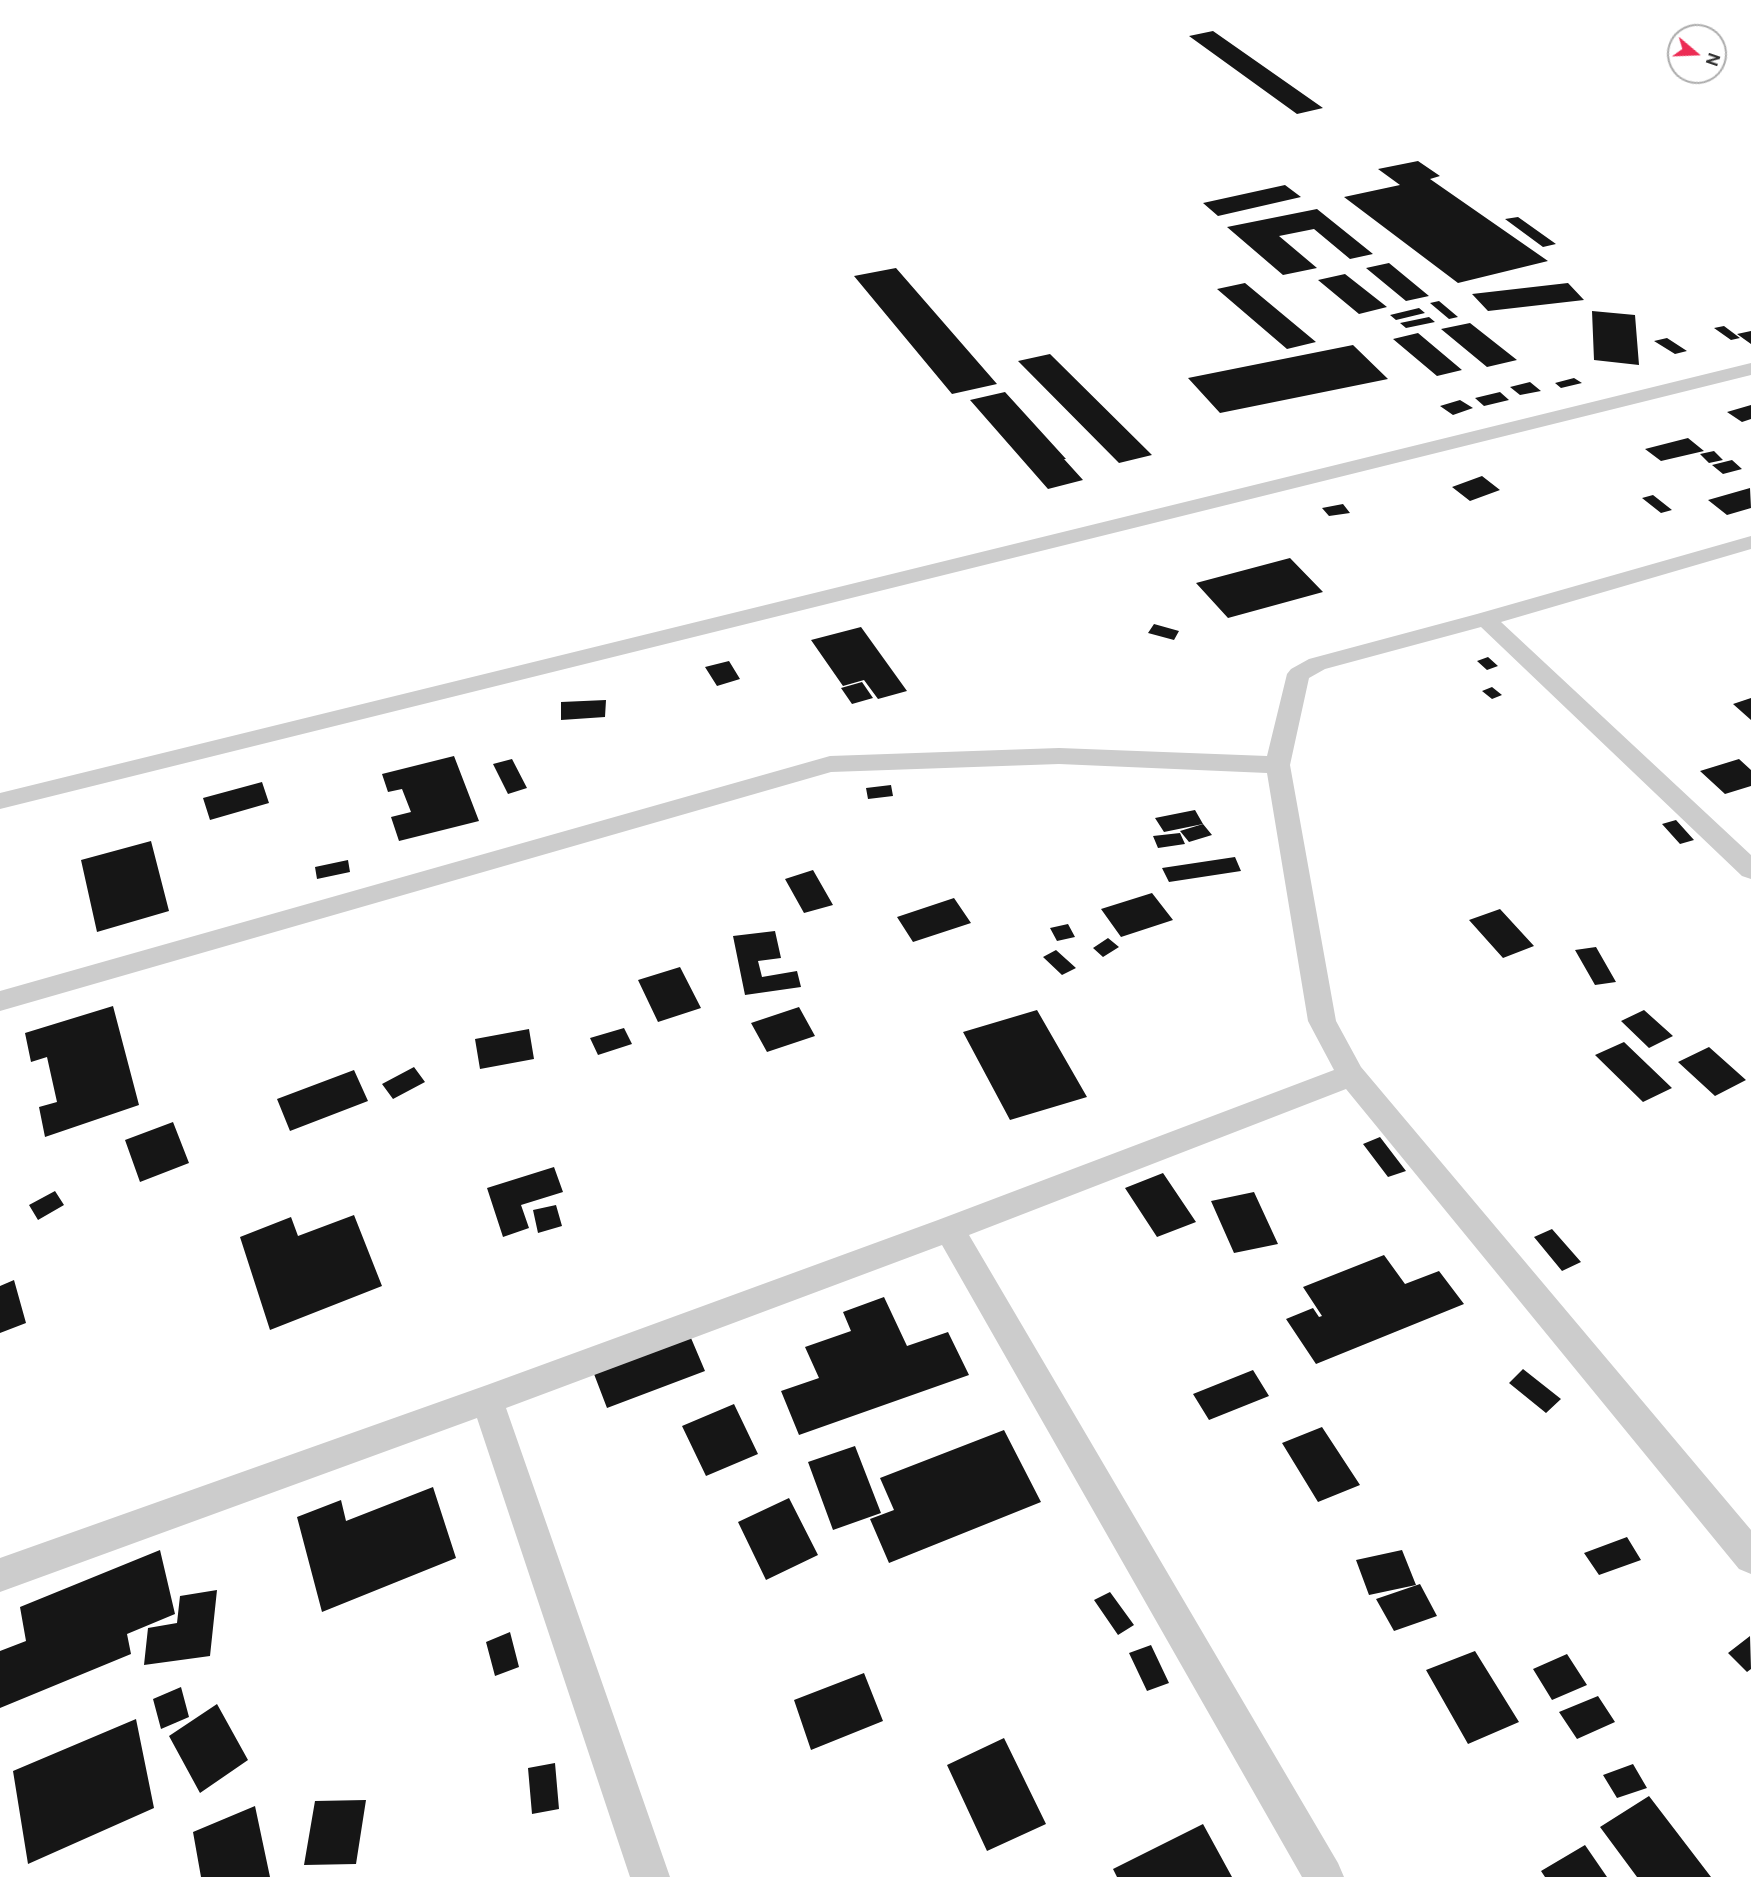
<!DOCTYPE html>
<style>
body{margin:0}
#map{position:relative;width:1751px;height:1877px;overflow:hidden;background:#fff;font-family:"Public Sans",sans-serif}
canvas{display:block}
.north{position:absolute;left:1667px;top:24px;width:60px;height:60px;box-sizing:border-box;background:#fff;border:2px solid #acacac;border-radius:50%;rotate:109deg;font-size:16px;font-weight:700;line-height:24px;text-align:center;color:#2f2f2f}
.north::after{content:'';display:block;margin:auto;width:21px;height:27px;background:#ec2c54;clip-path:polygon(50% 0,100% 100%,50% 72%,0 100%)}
</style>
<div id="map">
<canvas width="1751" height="1877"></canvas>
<div class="north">N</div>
</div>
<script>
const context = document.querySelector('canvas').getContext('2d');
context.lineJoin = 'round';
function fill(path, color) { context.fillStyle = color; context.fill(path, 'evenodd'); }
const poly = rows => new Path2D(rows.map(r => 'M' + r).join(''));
const building = poly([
 [1213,31,1323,108,1297,114,1189,36],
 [1418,161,1440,176,1430,179,1548,261,1458,283,1344,197,1400,185,1378,169],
 [1285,185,1301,197,1218,216,1203,203],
 [1317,209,1373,254,1350,259,1314,229,1279,236,1317,268,1283,275,1227,227],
 [1518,217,1556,244,1543,247,1505,219],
 [1389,263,1429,296,1406,301,1366,268],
 [896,268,997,384,952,394,854,276],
 [1345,274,1387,307,1359,314,1318,280],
 [1245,283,1316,342,1287,349,1217,289],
 [1568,283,1584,300,1488,311,1472,294],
 [1439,301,1458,317,1449,319,1430,303],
 [1419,308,1425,313,1396,320,1390,315],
 [1592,311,1635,315,1639,365,1594,360],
 [1429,317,1435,322,1406,328,1400,323],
 [1470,323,1517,360,1487,367,1441,329],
 [1724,326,1740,338,1731,340,1714,328],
 [1751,331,1751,344,1737,334],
 [1418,333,1462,370,1437,376,1393,339],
 [1667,338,1687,351,1675,354,1654,341],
 [1353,345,1388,379,1220,413,1188,378],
 [1050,354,1152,455,1119,463,1018,361],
 [1574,378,1582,383,1561,388,1555,383],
 [1530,382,1541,391,1520,395,1510,387],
 [1005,392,1066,459,1064,459,1083,480,1048,489,970,400],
 [1500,392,1509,400,1484,406,1475,398],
 [1460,400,1473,408,1453,415,1440,406],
 [1751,405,1751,419,1742,422,1727,412],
 [1688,438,1704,451,1661,461,1645,449],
 [1714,451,1723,460,1709,463,1700,454],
 [1732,460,1742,469,1723,474,1712,465],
 [1482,476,1500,490,1470,501,1452,487],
 [1750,488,1751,508,1727,515,1708,500],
 [1653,495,1672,510,1661,513,1642,498],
 [1343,504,1350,513,1329,516,1322,508],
 [1290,558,1323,592,1228,618,1196,583],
 [1154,624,1179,631,1174,640,1148,633],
 [861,627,907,691,878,699,864,680,843,686,811,640],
 [1488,657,1498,666,1487,670,1477,661],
 [729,661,740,679,717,686,705,667],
 [862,682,873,698,852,704,841,688],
 [1492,687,1502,695,1492,699,1482,691],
 [1751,698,1751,720,1733,704],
 [606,700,605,717,561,720,561,702],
 [454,756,479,821,399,841,391,817,411,812,402,789,388,792,382,774],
 [512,759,527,788,508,794,493,764],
 [1739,759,1751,770,1751,786,1725,794,1700,771],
 [262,782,269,803,210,820,203,798],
 [891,785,893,796,868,799,866,788],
 [1195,810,1203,824,1164,832,1155,818],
 [1676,820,1694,840,1680,844,1662,824],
 [1203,824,1212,835,1189,842,1180,831],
 [1180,833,1185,844,1158,848,1153,836],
 [151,841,169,911,97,932,81,860],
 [1235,857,1241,871,1169,882,1162,868],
 [348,860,350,872,317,879,315,867],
 [813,870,833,905,804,913,785,879],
 [1152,893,1173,920,1121,937,1101,909],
 [954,898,971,923,913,942,897,917],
 [1500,909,1534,946,1503,958,1469,920],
 [1068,924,1075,937,1057,941,1050,928],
 [775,931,781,958,758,961,762,977,797,971,801,987,745,995,733,936],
 [1108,938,1119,947,1103,957,1093,948],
 [1596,947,1616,982,1595,985,1575,950],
 [1056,950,1076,968,1062,975,1043,957],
 [680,967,701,1008,658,1022,638,980],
 [113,1006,139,1105,45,1137,39,1107,57,1102,47,1057,31,1062,25,1033],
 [799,1007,815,1036,767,1052,751,1023],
 [1037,1010,1087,1097,1010,1120,963,1032],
 [1644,1010,1673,1036,1649,1048,1621,1021],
 [624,1028,632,1044,598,1055,590,1038],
 [529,1029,534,1059,480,1069,475,1039],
 [1624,1042,1672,1088,1643,1102,1595,1055],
 [1709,1047,1746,1080,1715,1096,1678,1062],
 [414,1067,425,1082,393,1099,382,1084],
 [354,1070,368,1101,290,1131,277,1099],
 [173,1122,189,1163,140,1182,125,1140],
 [1380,1137,1406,1171,1388,1177,1363,1144],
 [554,1167,563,1192,521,1205,529,1228,503,1237,487,1188],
 [1163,1173,1196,1222,1157,1237,1125,1188],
 [55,1191,64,1205,38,1220,29,1205],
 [1254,1192,1278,1244,1234,1253,1211,1201],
 [556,1205,562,1226,538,1233,533,1210],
 [354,1215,382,1286,270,1330,240,1237,291,1217,298,1236],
 [1552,1229,1581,1262,1562,1271,1534,1237],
 [1384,1255,1405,1284,1439,1271,1464,1304,1316,1364,1286,1319,1313,1308,1319,1317,1322,1316,1303,1287],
 [14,1280,26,1323,0,1333,0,1286],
 [884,1297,907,1346,948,1332,969,1375,799,1435,781,1391,819,1378,805,1347,851,1331,843,1312],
 [691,1338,705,1371,607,1408,594,1374],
 [1523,1369,1561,1399,1546,1413,1509,1383],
 [1253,1370,1269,1396,1209,1420,1193,1394],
 [734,1404,758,1454,706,1476,682,1426],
 [1322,1427,1360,1485,1318,1502,1282,1443],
 [1004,1430,1041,1502,889,1563,870,1519,894,1510,880,1478],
 [855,1446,881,1513,833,1530,808,1462],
 [433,1487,456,1558,322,1612,297,1517,341,1500,346,1521],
 [789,1498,818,1555,766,1580,738,1522],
 [1627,1537,1641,1560,1599,1575,1584,1553],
 [160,1550,175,1614,127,1634,131,1654,0,1708,0,1651,26,1641,20,1607],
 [1402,1550,1416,1585,1369,1595,1356,1560],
 [1420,1584,1437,1616,1394,1631,1376,1599],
 [217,1590,210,1656,144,1665,148,1628,177,1623,180,1596],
 [1110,1592,1134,1625,1118,1635,1094,1600],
 [510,1632,519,1667,495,1676,486,1642],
 [1750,1636,1751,1669,1747,1672,1728,1653],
 [1151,1645,1169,1683,1147,1691,1129,1653],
 [1475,1651,1519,1722,1468,1744,1426,1670],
 [1567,1654,1587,1685,1552,1700,1533,1669],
 [864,1673,883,1721,811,1750,794,1700],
 [181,1687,189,1717,161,1729,153,1699],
 [1598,1696,1615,1722,1577,1739,1559,1712],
 [217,1704,248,1760,200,1793,169,1736],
 [136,1719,154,1808,28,1864,13,1771],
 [1004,1738,1046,1824,987,1851,947,1765],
 [555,1763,559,1809,532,1814,528,1768],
 [1633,1764,1647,1788,1617,1798,1603,1775],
 [1649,1796,1711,1877,1637,1877,1600,1827],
 [366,1800,356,1864,304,1865,315,1801],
 [255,1806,270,1877,201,1877,193,1832],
 [1203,1824,1232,1877,1117,1877,1113,1869],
 [1585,1845,1607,1877,1545,1877,1541,1871]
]);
const street = poly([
 [1751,363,1751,375,0,809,0,793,1751,363],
 [1751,536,1751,549,1501,622,1751,855,1751,879,1742,876,1481,627,1325,669,1309,678,1290,765,1336,1021,1361,1067,1751,1530,1751,1574,1739,1569,1346,1089,969,1235,1338,1863,1344,1877,1302,1877,942,1245,506,1408,670,1877,630,1877,477,1418,0,1592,0,1558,487,1385,938,1220,1334,1070,1308,1021,1267,773,1059,764,831,772,0,1011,0,991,830,756,1059,748,1267,756,1287,674,1291,669,1309,659,1477,614,1751,536]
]);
fill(building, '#161616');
fill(street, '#ccc');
</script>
